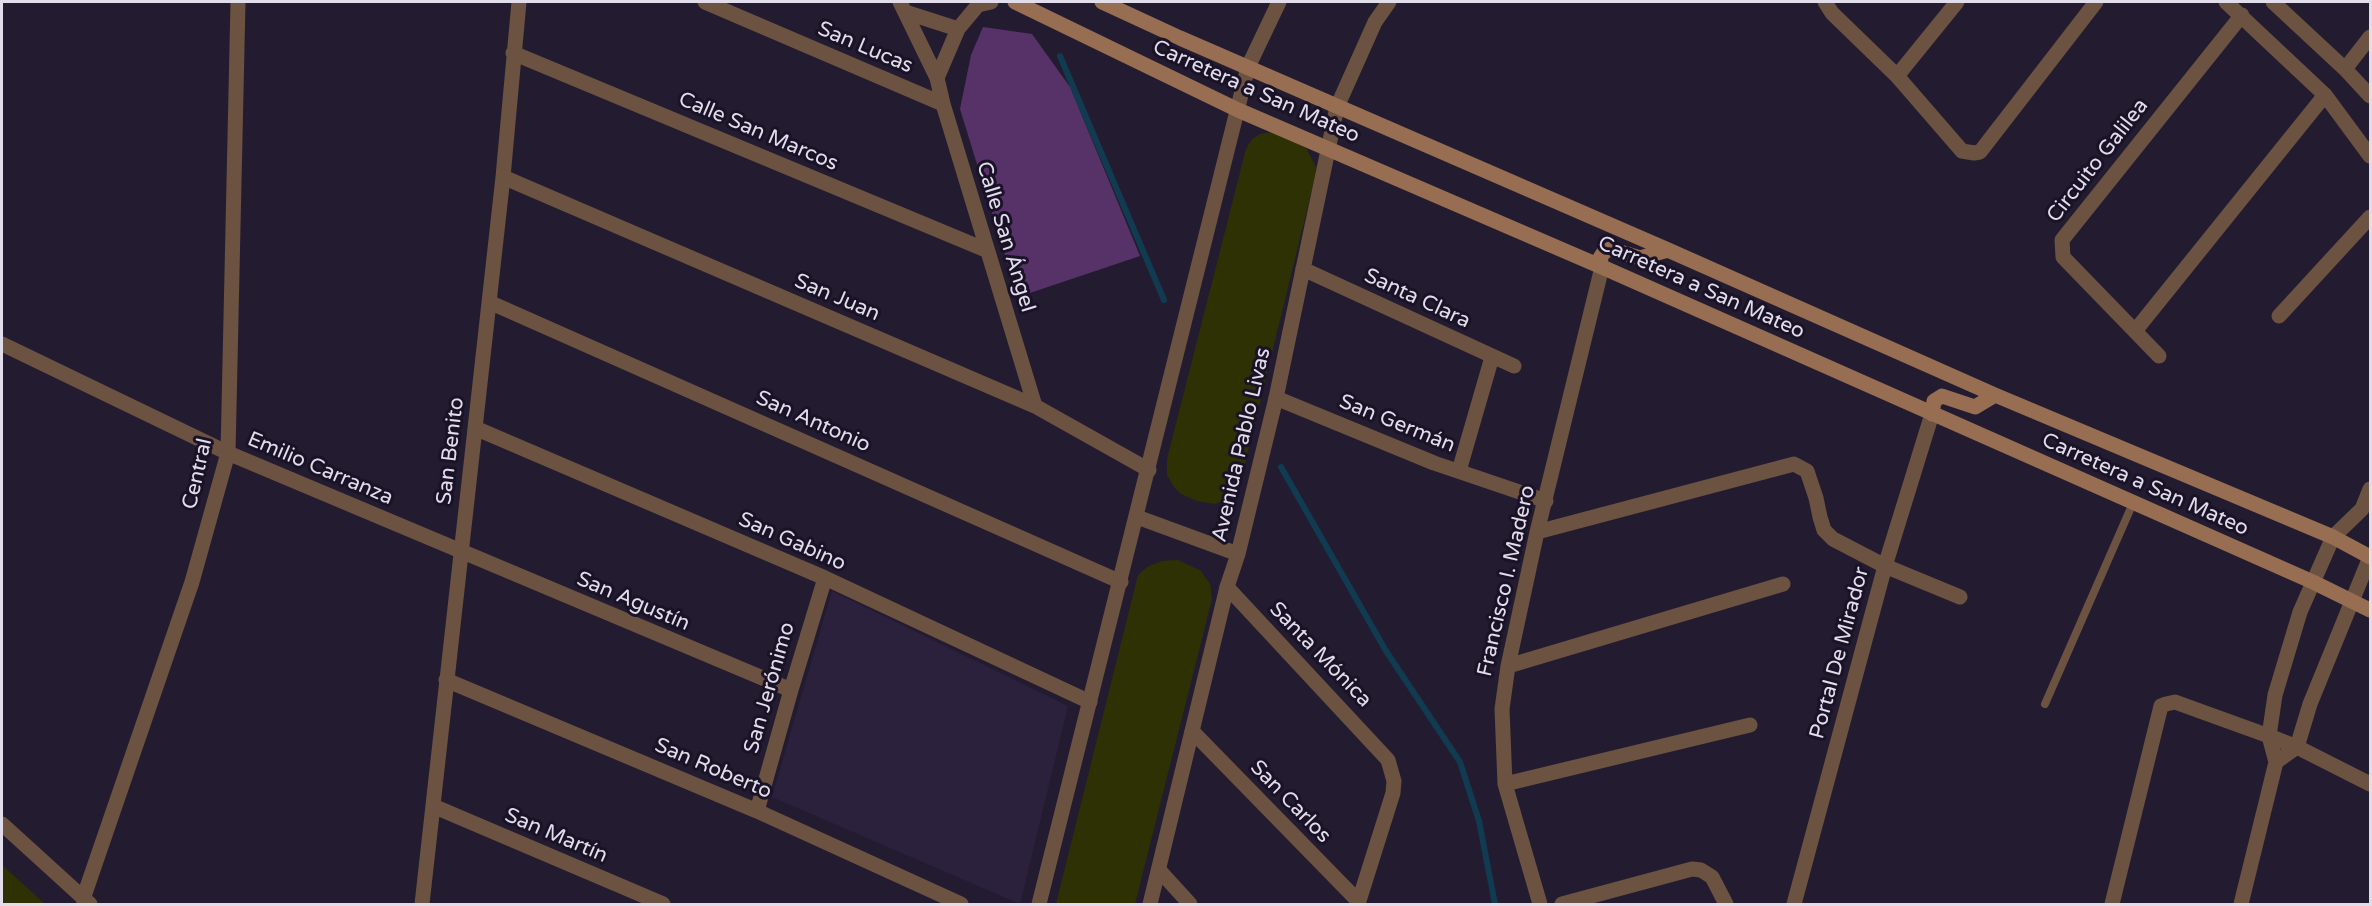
<!DOCTYPE html>
<meta charset="utf-8">
<style>
body{margin:0}
#map{position:relative;width:2372px;height:906px;overflow:hidden;background:#231c31;font-family:"Varela Round",sans-serif}
canvas{display:block}
.frame{position:absolute;inset:0;border:3px solid #e1ddeb;pointer-events:none}
</style>
<div id="map">
<canvas width="2372" height="906"></canvas>
<div class="frame"></div>
</div>
<script>
const context = document.querySelector('canvas').getContext('2d');
context.lineJoin = 'round';
function fill(path, color) { context.fillStyle = color; context.fill(path, 'evenodd'); }
const poly = rows => new Path2D(rows.map(r => 'M' + r).join(''));
function trace(path, color, width, dash) { context.strokeStyle = color; context.lineWidth = width; context.lineCap = dash ? 'butt' : 'round'; context.setLineDash(dash || []); context.stroke(path); }
function write(font, color, halo, rows, align = 'center') {
  context.font = font + ' "Varela Round",sans-serif'; context.lineWidth = 6; context.setLineDash([]); context.textBaseline = 'middle'; context.strokeStyle = halo; context.fillStyle = color; for (const [text, x, y, turn = 0] of rows) {
    context.save(); context.translate(x, y); context.rotate((+turn || 0) * Math.PI / 180); context.textAlign = isNaN(turn) ? turn : align; if (halo) context.strokeText(text, 0, 0); context.fillText(text, 0, 0); context.restore();
  }
}
const built = poly([
 [832,591,1068,706,1020,904,772,797]
]);
const green = poly([
 [1272,132,1283,135,1306,148,1316,167,1314,181,1239,488,1228,499,1214,504,1197,501,1181,494,1174,487,1167,475,1167,459,1246,149,1252,139,1260,134],
 [1178,560,1201,571,1210,584,1212,599,1135,904,1056,904,1138,575,1147,567,1162,561],
 [2,865,45,904,2,904]
]);
const stream = poly([
 [1060,56,1164,300],
 [1281,467,1386,651,1460,762,1479,821,1495,904]
]);
const building = poly([
 [983,27,1032,34,1070,87,1140,256,1018,297,960,109,971,55]
]);
const service = poly([
 [2045,704,2133,503]
]);
const minor = poly([
 [705,2,943,104],
 [900,2,937,78,943,104,1035,406],
 [1825,2,1832,13,1897,76,1962,151,1974,153,1980,152,2096,2],
 [2226,2,2325,95,2370,156],
 [2273,2,2345,69,2370,96],
 [905,12,958,29],
 [513,53,986,250],
 [1248,67,1279,2],
 [2345,69,2370,37],
 [1897,76,1957,2],
 [937,78,958,29,978,5,991,2],
 [1337,107,1375,22,1389,2],
 [503,177,1035,406,1149,470],
 [1303,269,1514,366],
 [489,302,1121,582],
 [2279,316,2370,217],
 [2135,331,2325,95],
 [2,344,228,453,791,690],
 [2159,356,2063,257,2062,240,2242,15],
 [1276,398,1434,463,1546,501],
 [475,428,825,578,1090,702],
 [1459,471,1492,357],
 [1537,532,1794,464,1807,471,1816,498,1820,517,1824,530,1833,539,1885,566,1960,597],
 [1227,587,1388,760,1394,781,1393,793,1358,904],
 [1508,666,1783,584],
 [446,680,757,811,961,904],
 [1192,731,1359,902],
 [2276,762,2297,747,2310,704,2370,557],
 [1505,784,1750,725],
 [433,806,663,904],
 [757,811,791,690,825,578],
 [2,824,90,904],
 [1159,870,1190,904],
 [83,899,192,582,228,453,238,2],
 [422,904,503,177,519,2],
 [1540,904,1505,784,1502,709,1508,666,1537,532,1602,267],
 [1562,904,1692,869,1701,870,1712,877,1726,904],
 [1794,904,1885,566,1932,414],
 [2112,904,2161,706,2166,704,2175,702,2269,736,2297,747,2370,784],
 [2241,904,2276,762,2269,736,2275,695,2300,612,2333,537,2362,509,2370,489]
]);
const tertiary = poly([
 [1137,517,1238,554],
 [1039,904,1248,67],
 [1150,904,1227,587,1238,554,1276,398,1337,107]
]);
const secondary = poly([
 [1015,2,1238,110,1602,267,2313,582,2370,610],
 [1102,2,1180,38,1668,250,1995,395,2333,537,2370,557],
 [1602,267,1600,258,1604,252,1610,249,1640,258,1668,250],
 [1932,414,1934,401,1942,396,1975,407,1995,395]
]);
const streetNames = [
 ["San Lucas",865,48,23],
 ["Carretera a San Mateo",1256,92,24],
 ["Calle San Marcos",758,132,23],
 ["Circuito Galilea",2098,161,-52],
 ["Calle San Ángel",1005,237,73],
 ["Carretera a San Mateo",1701,288,24],
 ["San Juan",837,298,23],
 ["Santa Clara",1417,299,25],
 ["San Antonio",813,422,24],
 ["San Germán",1397,424,22],
 ["Avenida Pablo Livas",1242,445,-77],
 ["San Benito",451,451,-83],
 ["Emilio Carranza",320,469,23],
 ["Central",198,474,-77],
 ["Carretera a San Mateo",2145,485,24],
 ["San Gabino",792,542,24],
 ["Francisco I. Madero",1507,581,-77],
 ["San Agustín",633,602,23],
 ["Portal De Mirador",1840,653,-75],
 ["Santa Mónica",1320,655,46],
 ["San Jerónimo",770,688,-74],
 ["San Roberto",713,769,23],
 ["San Carlos",1290,802,46],
 ["San Martín",556,836,23]
];
fill(built, '#2b213c');
fill(green, '#2e3104');
trace(stream, '#103b50', 6);
fill(building, '#573268');
trace(service, '#6c5240', 8);
trace(minor, '#6c5240', 15);
trace(tertiary, '#6c5240', 15);
trace(secondary, '#976e51', 15);
write('21px', '#e1ddeb', '#1a1227', streetNames);
</script>
